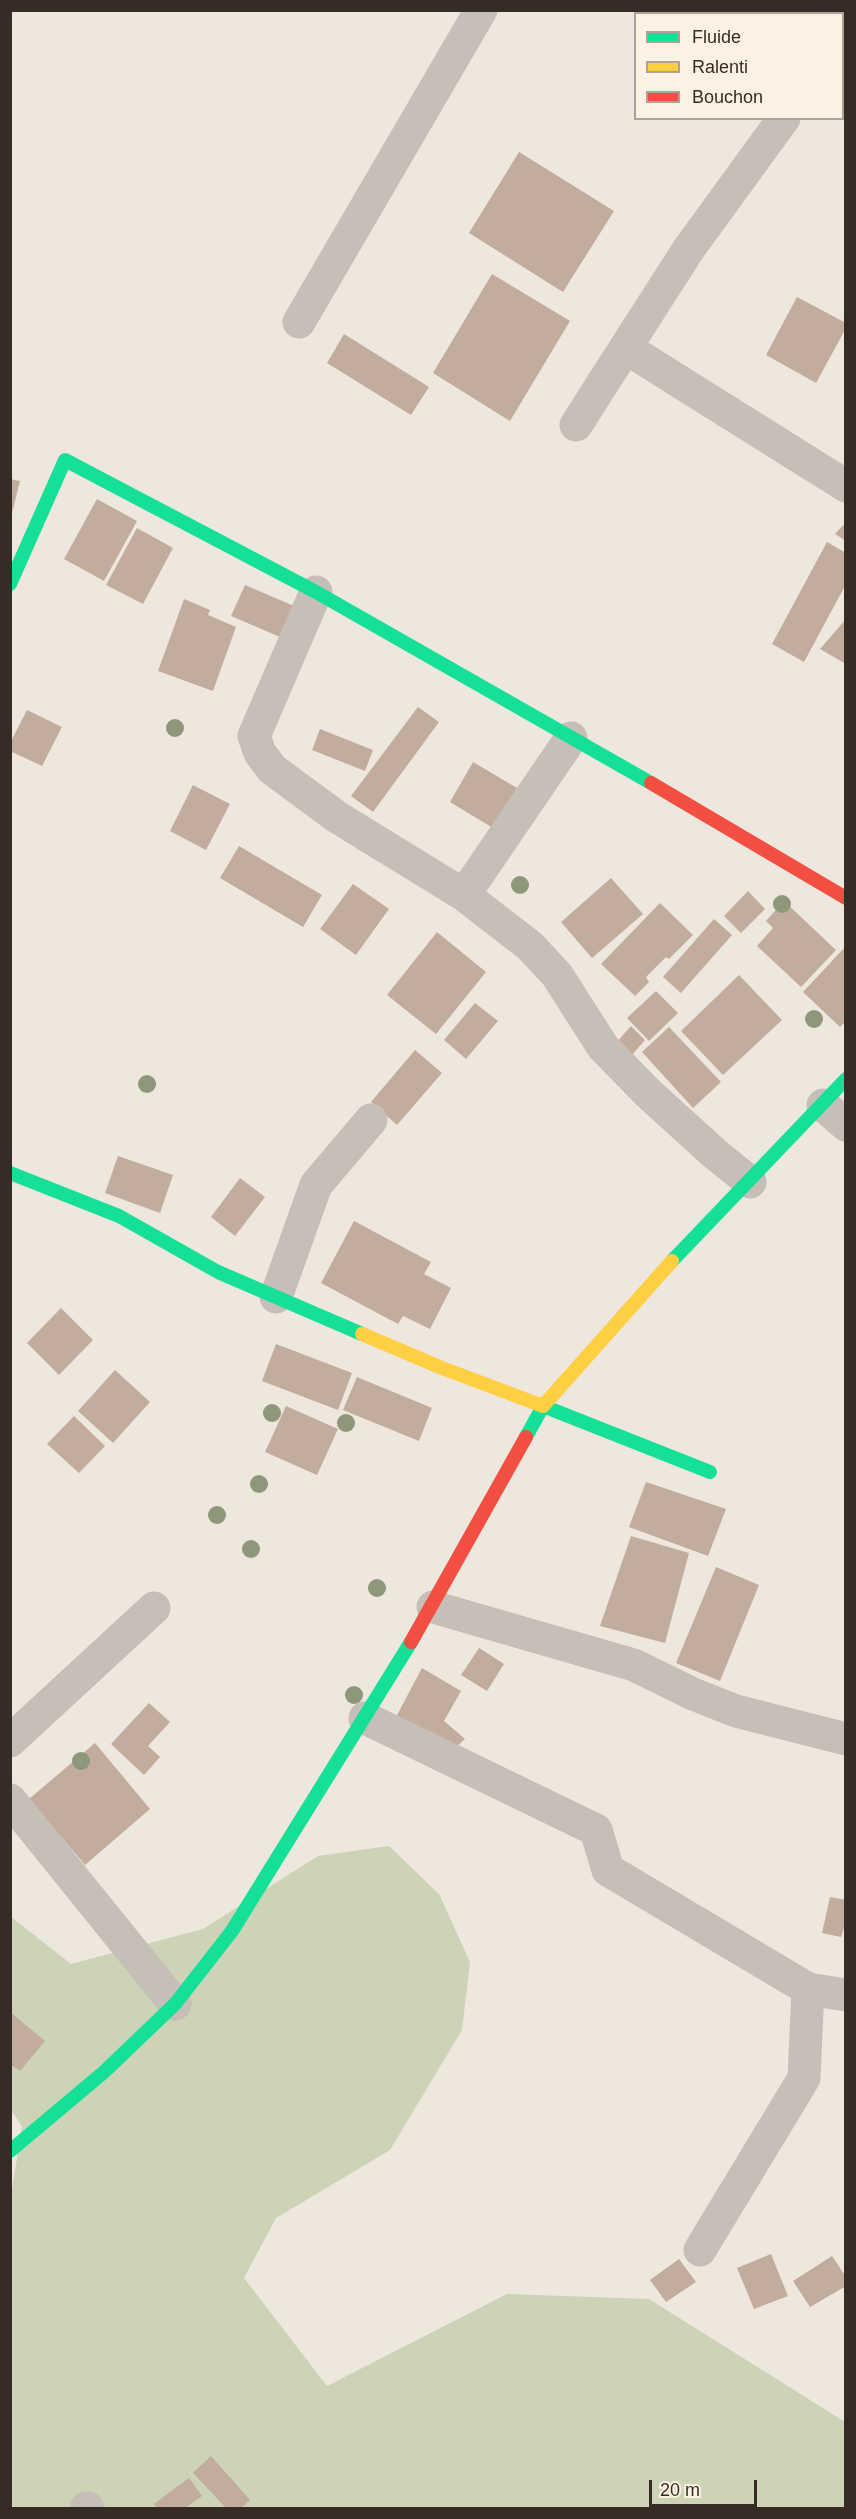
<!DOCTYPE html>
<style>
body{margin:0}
#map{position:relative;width:856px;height:2519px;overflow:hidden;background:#ede7dd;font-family:Helvetica,sans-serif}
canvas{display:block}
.frame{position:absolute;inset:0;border:12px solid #362c25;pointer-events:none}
.legend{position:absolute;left:634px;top:12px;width:210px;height:108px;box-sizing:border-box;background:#fbf2e4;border:2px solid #aca398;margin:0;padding:8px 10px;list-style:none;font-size:18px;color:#362c25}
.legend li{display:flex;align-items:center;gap:12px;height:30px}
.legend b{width:30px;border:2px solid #aca398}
.scale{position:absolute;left:649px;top:2480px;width:108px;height:27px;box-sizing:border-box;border:3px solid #362c25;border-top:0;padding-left:8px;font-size:18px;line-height:21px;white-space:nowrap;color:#362c25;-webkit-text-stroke:4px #fbf2e4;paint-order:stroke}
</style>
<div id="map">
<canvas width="856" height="2519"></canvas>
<div class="frame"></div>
<ul class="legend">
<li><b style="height:8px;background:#16e098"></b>Fluide</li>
<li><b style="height:8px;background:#ffcf43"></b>Ralenti</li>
<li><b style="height:8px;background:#f24e42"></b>Bouchon</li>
</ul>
<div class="scale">20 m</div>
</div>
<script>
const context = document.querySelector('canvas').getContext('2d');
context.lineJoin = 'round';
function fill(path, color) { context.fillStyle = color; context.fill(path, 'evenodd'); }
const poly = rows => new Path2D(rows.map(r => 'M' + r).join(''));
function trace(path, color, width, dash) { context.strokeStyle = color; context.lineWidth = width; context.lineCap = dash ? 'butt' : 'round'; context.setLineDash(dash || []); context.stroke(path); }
const green = poly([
 [389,1846,439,1894,470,1962,462,2030,390,2150,276,2218,244,2278,327,2386,507,2294,649,2299,845,2422,845,2508,13,2508,10,2494,10,2202,22,2126,11,2110,10,1916,71,1964,203,1929,318,1856]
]);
const building = poly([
 [519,152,614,211,563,292,469,233],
 [492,274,570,321,510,421,433,373],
 [797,297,846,323,846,328,816,383,766,355],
 [344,334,429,387,411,415,327,363],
 [10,479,20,481,11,517,10,517],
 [97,499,137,521,104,581,64,559],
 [846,522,846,541,835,534],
 [137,528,173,548,143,604,106,585],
 [827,542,846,553,846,584,804,662,772,644],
 [245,585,301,609,287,640,231,616],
 [184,599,210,610,208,615,236,627,213,691,158,671],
 [846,619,846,664,820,649],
 [418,707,439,722,373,812,351,796],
 [27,710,62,727,42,766,10,751,10,743],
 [320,729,373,750,365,771,312,750],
 [473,762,517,788,493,828,450,802],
 [193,785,230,804,206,850,170,831],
 [239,846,322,895,303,927,220,878],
 [611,878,643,914,592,958,561,922],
 [353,884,389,909,356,955,320,929],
 [748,891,765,909,741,933,724,916],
 [784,901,836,950,801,987,757,946,773,928,766,921],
 [660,903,693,935,669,959,666,957,646,977,649,982,635,996,601,964],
 [714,919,732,935,681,993,663,977],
 [437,932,486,972,436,1034,387,995],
 [846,946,846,1021,840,1027,803,992],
 [739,975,782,1020,723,1075,681,1031],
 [656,991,678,1013,649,1041,627,1018],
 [475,1003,498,1021,466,1059,444,1040],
 [631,1026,645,1040,632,1055,617,1042],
 [669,1027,721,1082,693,1108,642,1052],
 [415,1050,442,1073,397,1125,371,1102],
 [118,1156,173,1175,160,1213,105,1193],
 [240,1178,265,1197,235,1236,211,1217],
 [354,1221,431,1262,424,1274,451,1288,430,1329,403,1316,398,1324,321,1283],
 [61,1308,93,1340,59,1375,27,1343],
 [276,1344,352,1373,338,1410,262,1381],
 [115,1370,150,1402,113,1443,78,1411],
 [357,1377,432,1408,419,1441,343,1410],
 [286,1406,338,1429,317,1475,265,1452],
 [74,1416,105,1446,79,1473,47,1444],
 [646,1482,726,1509,708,1556,629,1527],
 [631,1536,689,1553,665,1643,600,1626],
 [716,1567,759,1585,720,1681,676,1663],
 [479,1648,504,1664,487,1691,461,1675],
 [422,1668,461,1691,444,1721,465,1739,454,1749,395,1719],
 [149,1703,170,1722,148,1746,160,1757,144,1775,111,1744],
 [95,1743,150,1809,85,1865,29,1799],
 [830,1897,846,1900,846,1922,841,1937,822,1933],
 [10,2012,45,2041,20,2071,10,2064],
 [771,2254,788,2296,754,2309,737,2268],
 [832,2256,846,2277,846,2286,810,2307,793,2281],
 [679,2259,696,2282,666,2302,650,2280],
 [211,2456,250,2500,241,2508,226,2508,193,2473],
 [189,2478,202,2496,185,2508,158,2508,154,2504]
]);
const street = poly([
 [741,10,746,14],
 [842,90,846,93],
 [299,322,481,10],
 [626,348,846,486],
 [576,425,688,250,784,118],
 [316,592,254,736,260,753,272,769,337,817,464,895,530,946,557,975,603,1047,648,1093,714,1153,750,1182],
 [464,895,571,738],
 [823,1105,846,1125],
 [276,1297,316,1185,371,1120],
 [433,1607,634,1665,693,1694,736,1711,846,1739],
 [365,1718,596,1830,608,1870,808,1989,846,1995],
 [10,1741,154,1608],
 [10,1800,175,2004],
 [700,2250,804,2078,808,1989],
 [86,2508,88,2508]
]);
const fast = poly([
 [10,584,65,460,316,592,651,783],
 [10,1173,119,1216,218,1272,362,1334],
 [672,1261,846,1079],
 [526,1437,543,1406,710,1472],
 [10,2151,104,2072,175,2004,232,1931,411,1642]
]);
const slow = poly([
 [362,1334,442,1368,543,1406,672,1261]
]);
const jam = poly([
 [651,783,846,898],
 [411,1642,526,1437]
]);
const trees = [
 [175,728],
 [520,885],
 [782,904],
 [814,1019],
 [147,1084],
 [272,1413],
 [346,1423],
 [259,1484],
 [217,1515],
 [251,1549],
 [377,1588],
 [354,1695],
 [81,1761]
];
fill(green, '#ccd3b6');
fill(building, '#c2ac9e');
trace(street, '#c6bfb7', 33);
trace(fast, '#16e098', 14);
trace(slow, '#ffcf43', 14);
trace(jam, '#f24e42', 14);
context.fillStyle = '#8e9779';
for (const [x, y] of trees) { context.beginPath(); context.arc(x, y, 9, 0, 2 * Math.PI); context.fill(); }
</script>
